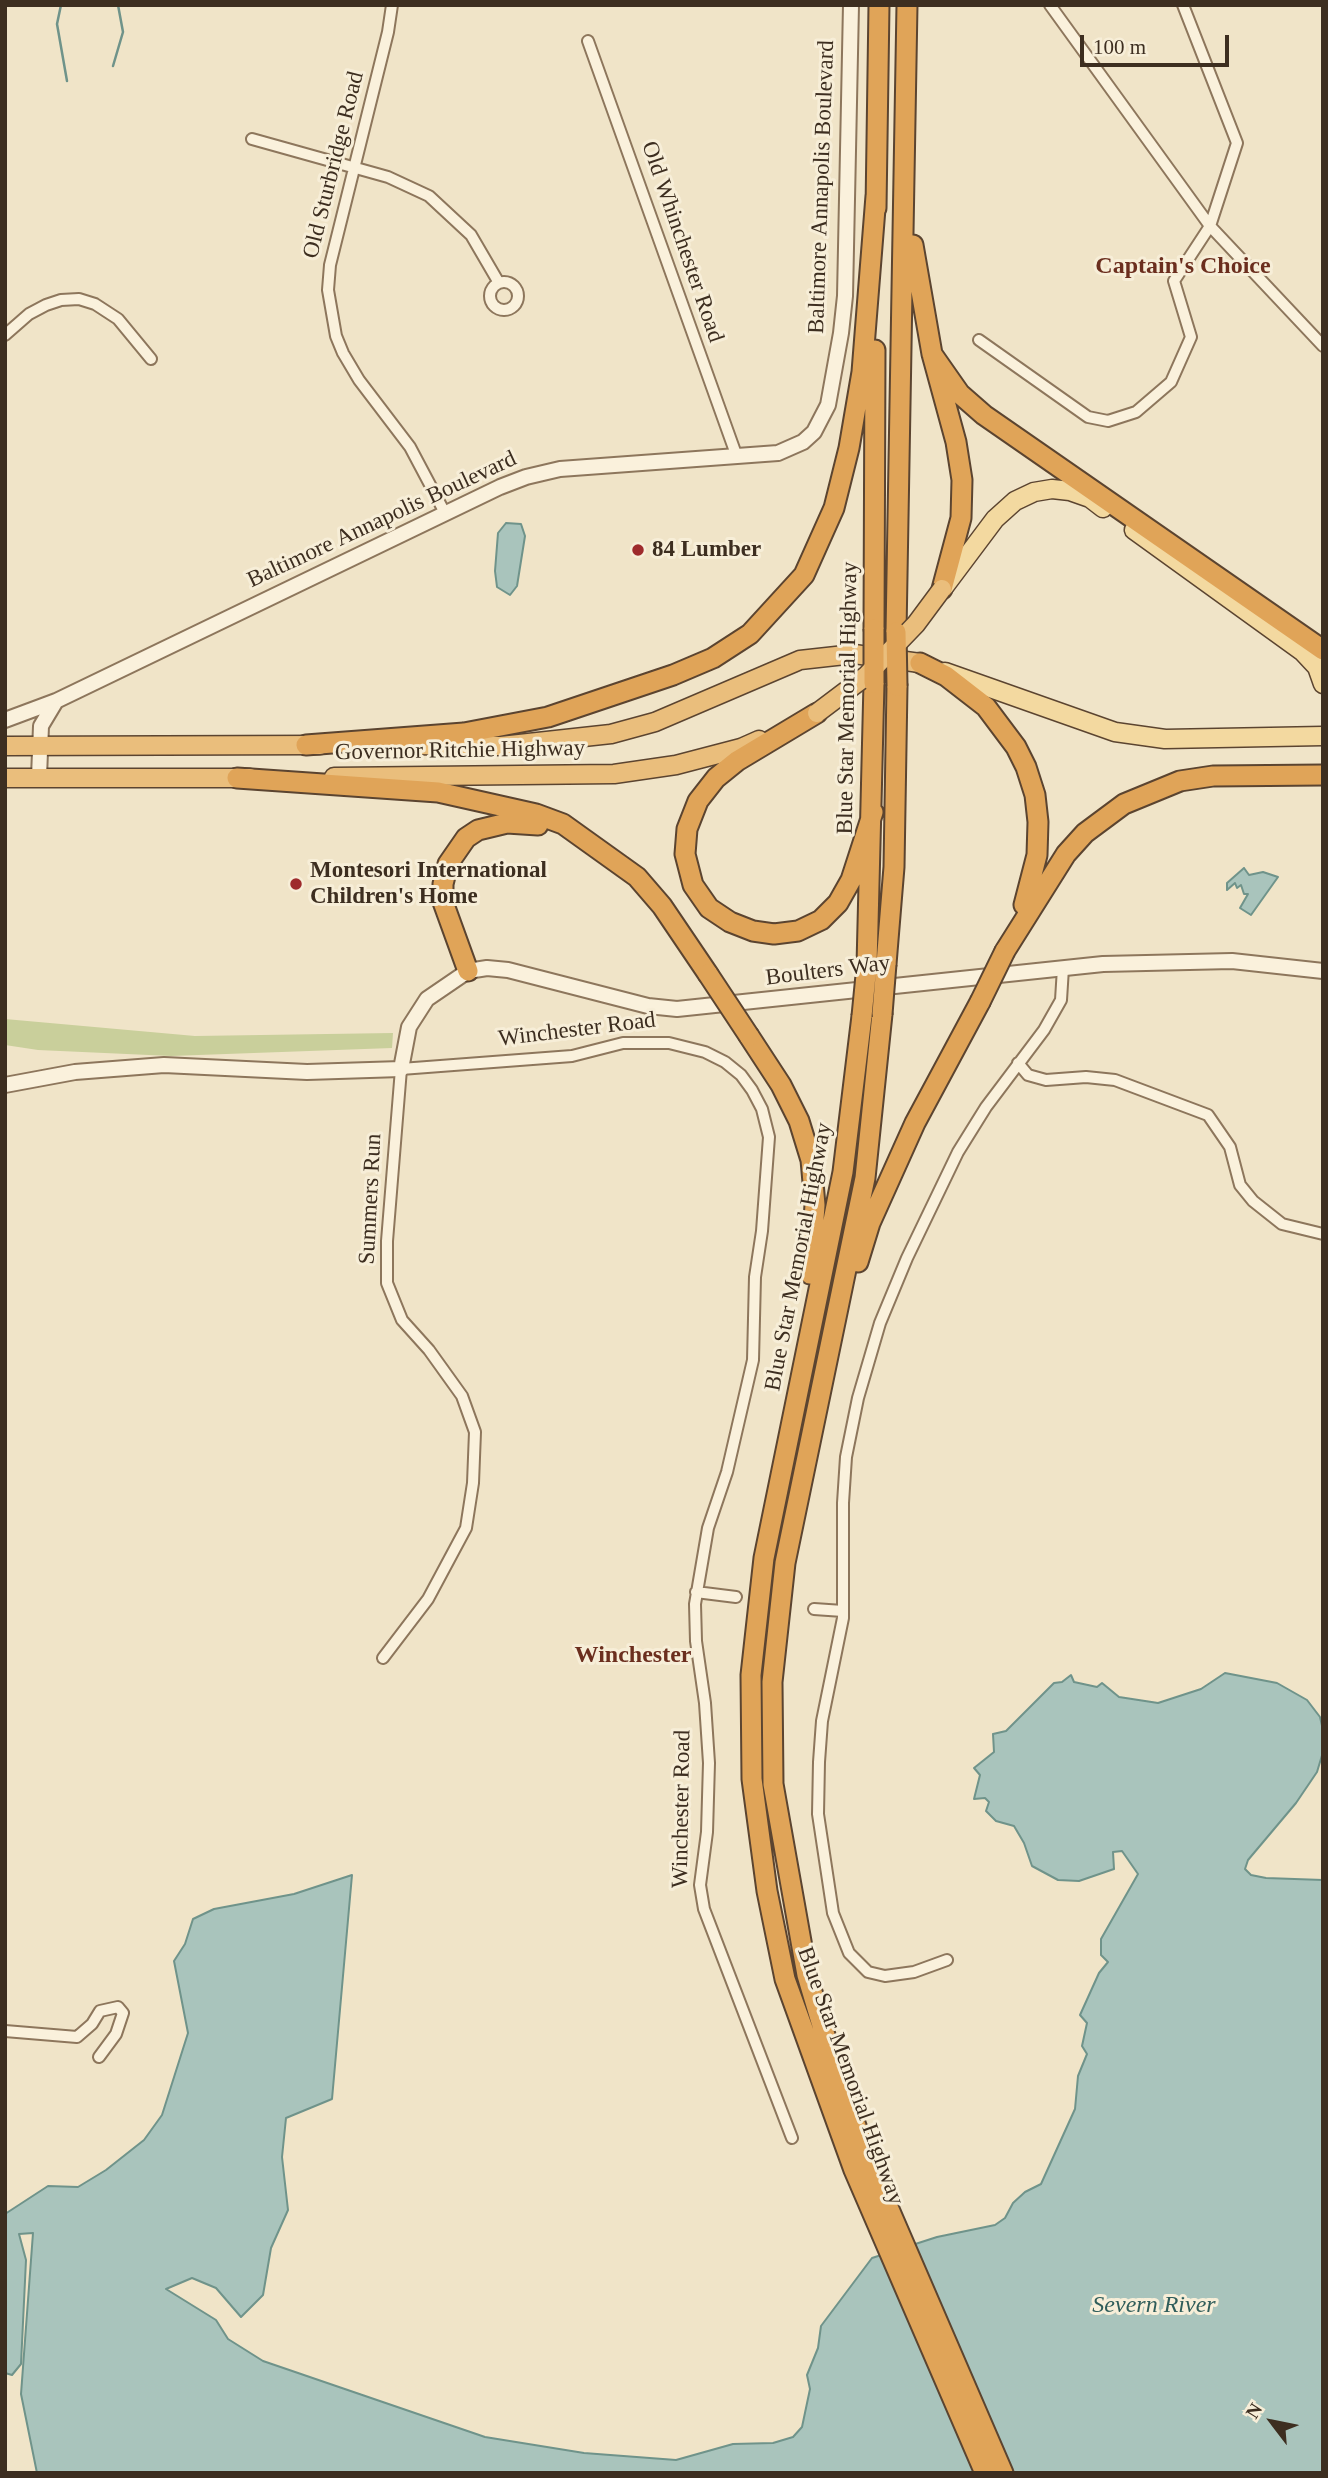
<!DOCTYPE html>
<style>
body{margin:0}
#map{position:relative;width:1328px;height:2478px;overflow:hidden;background:#f0e4c8;font-family:"Times New Roman",serif}
canvas{display:block}
.frame{position:absolute;inset:0;border:7px solid #3d2e20;pointer-events:none}
.north{position:absolute;left:1237px;top:2387px;width:70px;height:70px;-webkit-text-stroke:5px #f7eed8;paint-order:stroke;rotate:302deg;font-size:19px;font-weight:700;line-height:28px;text-align:center;color:#3d2e20}
.north::after{content:'';display:block;margin:auto;width:24px;height:32px;background:#3d2e20;clip-path:polygon(50% 0,100% 100%,50% 72%,0 100%)}
.scale{position:absolute;left:1080px;top:35px;width:149px;height:32px;box-sizing:border-box;border:4px solid #3d2e20;border-top:0;padding-left:9px;font-size:21px;line-height:24px;white-space:nowrap;color:#3d2e20;-webkit-text-stroke:5px #f7eed8;paint-order:stroke}
</style>
<div id="map">
<canvas width="1328" height="2478"></canvas>
<div class="frame"></div>
<div class="north">N</div>
<div class="scale">100 m</div>
</div>
<script>
const context = document.querySelector('canvas').getContext('2d');
context.lineJoin = 'round';
function fill(path, color) { context.fillStyle = color; context.fill(path, 'evenodd'); }
const poly = rows => new Path2D(rows.map(r => 'M' + r).join(''));
function trace(path, color, width, dash) { context.strokeStyle = color; context.lineWidth = width; context.lineCap = dash ? 'butt' : 'round'; context.setLineDash(dash || []); context.stroke(path); }
function write(font, color, halo, rows, align = 'center') {
  context.font = font + ' "Times New Roman",serif'; context.lineWidth = 6; context.setLineDash([]); context.textBaseline = 'middle'; context.strokeStyle = halo; context.fillStyle = color; for (const [text, x, y, turn = 0] of rows) {
    context.save(); context.translate(x, y); context.rotate((+turn || 0) * Math.PI / 180); context.textAlign = isNaN(turn) ? turn : align; if (halo) context.strokeText(text, 0, 0); context.fillText(text, 0, 0); context.restore();
  }
}
const green = poly([
 [5,1019,195,1036,393,1033,392,1048,171,1056,38,1050,5,1045]
]);
const water = poly([
 [506,523,521,524,525,536,517,586,510,595,497,587,495,571,498,533,506,523],
 [1244,868,1249,875,1263,872,1278,877,1251,915,1240,908,1248,894,1244,894,1241,885,1237,888,1235,883,1227,890,1227,883,1244,868],
 [1225,1673,1277,1683,1307,1700,1320,1717,1323,1730,1323,1752,1317,1772,1296,1803,1248,1860,1245,1869,1251,1875,1266,1878,1323,1880,1323,2473,37,2473,21,2394,33,2233,19,2234,26,2260,21,2364,12,2375,5,2373,5,2214,48,2186,78,2187,106,2170,144,2140,162,2115,188,2033,174,1961,185,1944,193,1919,214,1909,294,1894,352,1875,332,2099,286,2118,282,2157,288,2210,271,2248,263,2295,241,2317,216,2288,192,2278,166,2289,216,2320,228,2339,263,2361,485,2437,584,2453,676,2460,733,2444,773,2443,793,2437,802,2427,810,2389,807,2375,818,2348,821,2326,872,2258,937,2237,995,2225,1005,2218,1013,2203,1025,2192,1041,2184,1075,2109,1078,2076,1087,2054,1082,2046,1087,2023,1080,2015,1099,1973,1108,1962,1101,1955,1101,1939,1138,1874,1122,1851,1113,1852,1114,1869,1079,1881,1058,1880,1032,1866,1024,1843,1014,1826,996,1821,986,1811,989,1802,985,1798,974,1799,980,1775,974,1768,994,1752,993,1734,1006,1731,1054,1683,1062,1682,1071,1675,1074,1682,1097,1687,1102,1683,1119,1697,1158,1703,1201,1689,1225,1673]
]);
const stream = poly([
 [61,5,57,24,67,81],
 [113,66,123,32,118,5]
]);
const minor = poly([
 [392,5,388,32,330,265,328,290,336,336,343,353,359,380,410,447,445,513],
 [1050,5,1210,226,1323,346],
 [588,41,737,457],
 [252,139,388,177,429,196,471,235,499,283],
 '490 296a14 14 0 1 1 28 0a14 14 0 1 1-28 0Z',
 [5,335,29,314,46,305,61,300,79,299,95,304,118,319,151,359],
 [979,340,1088,417,1108,421,1136,412,1171,382,1191,337,1174,281,1210,226,1237,143,1183,5],
 [1018,1063,1028,1075,1046,1080,1086,1077,1115,1080,1208,1115,1230,1147,1240,1185,1253,1201,1282,1224,1323,1234],
 [696,1592,736,1597],
 [814,1609,843,1611],
 [383,1658,428,1599,466,1528,473,1483,475,1432,462,1396,429,1350,402,1320,387,1283,387,1241,401,1069,572,1056,623,1043,669,1043,705,1052,725,1062,741,1075,752,1090,762,1109,769,1137,762,1231,755,1277,753,1360,727,1472,708,1528,695,1604,696,1641,705,1703,709,1763,707,1832,700,1885,704,1909,792,2138],
 [947,1960,914,1972,885,1976,868,1972,849,1953,833,1913,818,1814,819,1762,822,1721,843,1618,843,1503,846,1457,858,1398,880,1323,907,1258,958,1152,986,1107,1044,1030,1061,1000,1063,968],
 [5,2031,77,2037,92,2024,100,2011,118,2007,123,2013,116,2034,99,2057]
]);
const tertiary = poly([
 [5,720,56,701,500,487,526,477,560,469,778,453,803,442,814,432,828,405,841,333,845,296,851,5],
 [39,777,41,726,56,701],
 [5,1085,75,1072,164,1065,307,1072,401,1069,409,1027,427,999,468,971,487,968,508,970,648,1006,677,1009,1103,964,1232,961,1323,971]
]);
const primary = poly([
 [1134,530,1303,652,1317,667,1323,684],
 [944,587,995,519,1015,501,1034,492,1052,489,1070,491,1090,498,1103,508],
 [945,672,1115,732,1165,739,1323,736]
]);
const trunk = poly([
 [408,745,501,746,611,734,655,722,800,660,854,654,920,663],
 [5,746,320,745],
 [334,777,614,774,676,765,741,748,759,740],
 [5,778,250,778]
]);
const motorway = poly([
 [876,208,879,5],
 [913,245,932,354,956,442,962,480,961,518,942,589],
 [932,354,960,394,984,415,1323,650],
 [874,629,875,350],
 [896,632,907,5],
 [920,663,946,676,986,707,1016,747,1026,767,1035,795,1038,822,1037,855,1024,905],
 [817,713,737,761,716,778,698,801,687,829,685,854,693,885,709,908,730,922,753,931,774,934,798,931,821,920,838,903,851,880,873,812],
 [306,745,464,733,548,717,673,675,713,658,750,634,804,575,834,508,849,448,862,372,876,196],
 [237,778,438,792,536,814,563,824,637,877,662,906,708,974],
 [1005,951,1066,854,1085,833,1124,804,1180,781,1213,776,1323,775],
 [886,964,894,867,897,686],
 [867,965,874,683],
 [468,971,443,902,443,884,448,864,466,838,478,830,507,823,538,825],
 [882,1014,865,1178,785,1563,772,1682,773,1784,807,1975,830,2052,869,2163,1003,2473],
 [862,1016,843,1172,764,1558,751,1675,752,1779,767,1891,785,1979,854,2170,985,2473],
 [749,1036,781,1085,799,1121,811,1160,815,1205,810,1274],
 [858,1262,870,1223,915,1123,980,1002]
]);
const trunkBridge = poly([
 [817,713,866,676,916,624,942,589]
]);
const motorwayBridge = poly([
 [896,632,897,686],
 [874,683,874,629],
 [708,974,749,1036],
 [980,1002,1005,951],
 [882,1014,886,964],
 [862,1016,867,965]
]);
const markers = [
 [638,550,7,"#9e2a2b"],
 [296,884,7,"#9e2a2b"]
];
const streetNames = [
 ["Old Sturbridge Road",334,165,-76],
 ["Baltimore Annapolis Boulevard",822,187,-88],
 ["Old Whinchester Road",682,242,71],
 ["Baltimore Annapolis Boulevard",382,520,-25],
 ["Blue Star Memorial Highway",848,698,-89],
 ["Governor Ritchie Highway",460,751,-1],
 ["Boulters Way",828,971,-7],
 ["Winchester Road",577,1030,-7],
 ["Summers Run",371,1199,-87],
 ["Blue Star Memorial Highway",799,1257,-79],
 ["Winchester Road",682,1809,-89],
 ["Blue Star Memorial Highway",850,2076,70]
];
const poiNames = [
 ["84 Lumber",652,550],
 ["Montesori International",310,871],
 ["Children's Home",310,897]
];
const neighbourhoodNames = [
 ["Captain's Choice",1183,267],
 ["Winchester",633,1656]
];
const waterNames = [
 ["Severn River",1154,2306]
];
fill(green, '#c9cf9b');
fill(water, '#a9c4bc');
trace(water, '#6f938a', 2);
trace(stream, '#6f938a', 2.5);
trace(minor, '#8d765c', 14);
trace(tertiary, '#8d765c', 18);
trace(primary, '#5b4430', 21);
trace(trunk, '#5b4430', 21);
trace(motorway, '#5b4430', 23);
trace(minor, '#faf1dc', 10);
trace(tertiary, '#faf1dc', 14);
trace(primary, '#f3d9a0', 18);
trace(trunk, '#eabe7c', 18);
trace(motorway, '#e0a458', 19);
trace(trunkBridge, '#5b4430', 21, []);
trace(motorwayBridge, '#5b4430', 23, []);
trace(trunkBridge, '#eabe7c', 18);
trace(motorwayBridge, '#e0a458', 19);
for (const [x, y, r, color] of markers) { const dot = new Path2D(); dot.arc(x, y, r, 0, 2 * Math.PI); context.fillStyle = color; context.fill(dot); trace(dot, '#f7eed8', 2.5); }
write('23px', '#3d2e20', '#f7eed8', streetNames);
write('bold 23px', '#3d2e20', '#f7eed8', poiNames, 'left');
write('bold 24px', '#6b2e1e', '#f7eed8', neighbourhoodNames);
write('italic 24px', '#2f5d5a', '#f7eed8', waterNames);
</script>
